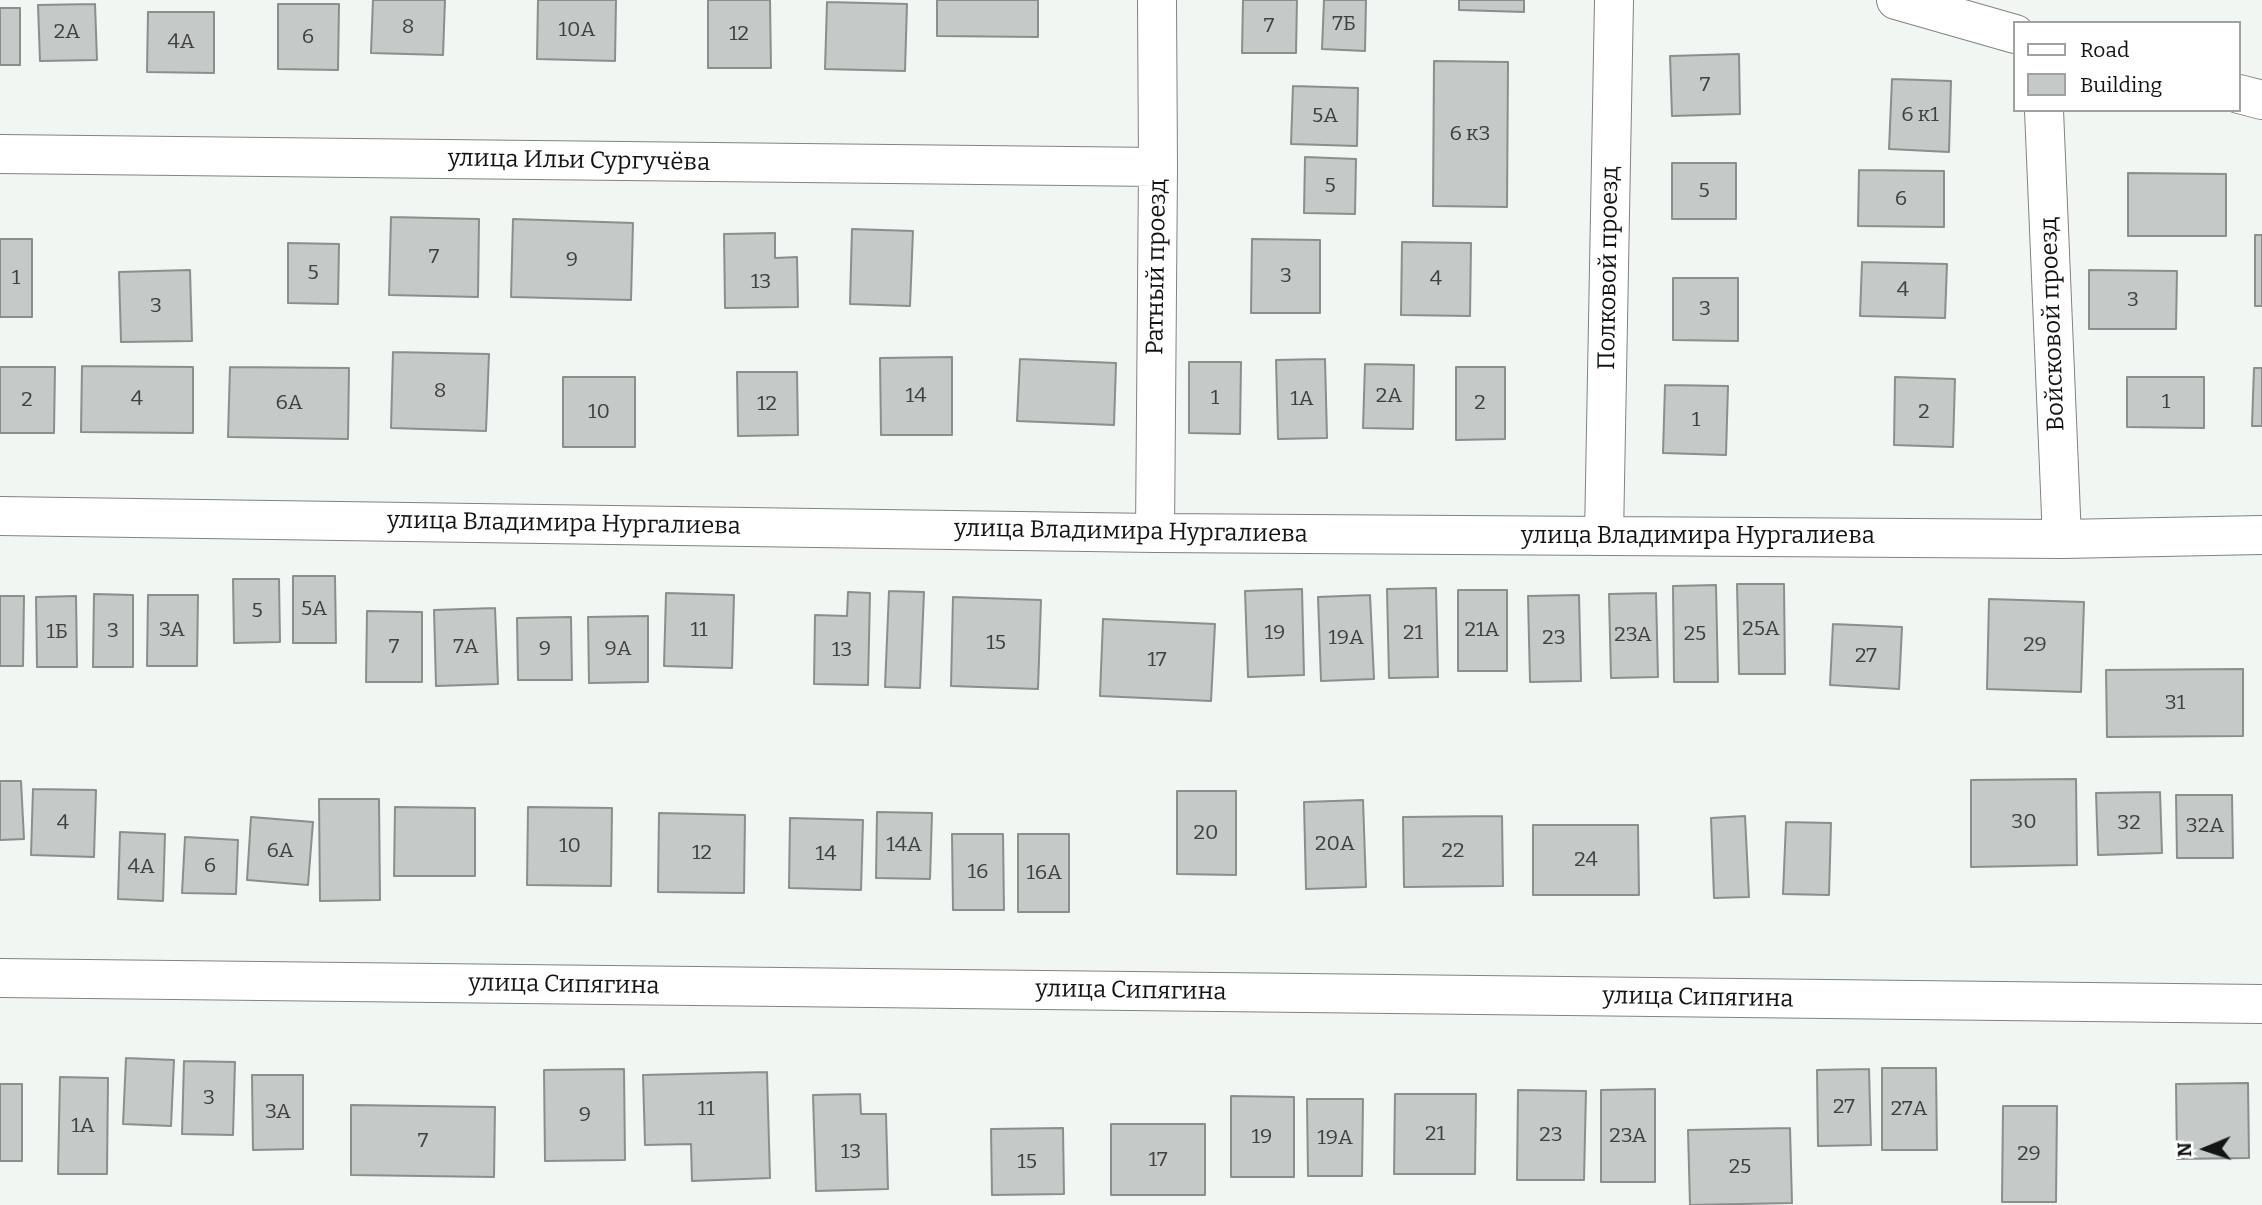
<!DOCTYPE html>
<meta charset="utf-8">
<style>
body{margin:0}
#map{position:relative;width:2262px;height:1205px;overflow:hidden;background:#f1f6f3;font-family:Bitter,serif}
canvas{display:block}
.legend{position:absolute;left:2013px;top:21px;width:228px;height:91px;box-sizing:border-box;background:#fff;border:2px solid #a1a1a1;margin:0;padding:9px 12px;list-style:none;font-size:21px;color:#131514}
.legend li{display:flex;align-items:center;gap:14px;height:35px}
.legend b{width:35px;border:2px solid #a1a1a1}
.north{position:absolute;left:2171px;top:1114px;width:70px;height:70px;-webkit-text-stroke:5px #fff;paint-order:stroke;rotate:268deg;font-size:19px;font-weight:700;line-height:28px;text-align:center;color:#131514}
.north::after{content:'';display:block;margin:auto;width:24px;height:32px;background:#131514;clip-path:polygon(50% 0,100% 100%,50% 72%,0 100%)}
</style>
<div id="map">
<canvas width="2262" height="1205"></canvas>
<ul class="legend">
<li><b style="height:9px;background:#fff"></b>Road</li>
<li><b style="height:19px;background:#c5c9c7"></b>Building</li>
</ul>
<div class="north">N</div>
</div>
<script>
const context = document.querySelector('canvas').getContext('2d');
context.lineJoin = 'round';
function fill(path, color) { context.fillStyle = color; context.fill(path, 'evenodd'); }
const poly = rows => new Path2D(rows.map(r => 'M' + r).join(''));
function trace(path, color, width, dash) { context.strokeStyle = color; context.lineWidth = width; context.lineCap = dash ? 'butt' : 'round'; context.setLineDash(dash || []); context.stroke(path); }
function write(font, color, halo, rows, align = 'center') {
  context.font = font + ' Bitter,serif'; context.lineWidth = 5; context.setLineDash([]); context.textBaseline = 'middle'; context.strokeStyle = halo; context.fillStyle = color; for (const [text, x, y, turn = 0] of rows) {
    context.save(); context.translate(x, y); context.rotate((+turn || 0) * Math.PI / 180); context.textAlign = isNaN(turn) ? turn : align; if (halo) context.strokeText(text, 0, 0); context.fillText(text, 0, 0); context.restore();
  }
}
const building = poly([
 [373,0,445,0,443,55,371,53,373,0],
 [538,0,616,0,615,61,537,59,538,0],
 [708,0,770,0,771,68,708,68,708,0],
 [937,0,1038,0,1038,37,937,36,937,0],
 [1243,0,1297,0,1296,53,1242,53,1243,0],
 [1324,0,1366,0,1365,51,1322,49,1324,0],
 [1459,0,1524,0,1524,12,1459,10,1459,0],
 [827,2,907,4,905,71,825,69,827,2],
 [95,4,97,60,40,61,38,5,95,4],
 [278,4,339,4,338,70,278,69,278,4],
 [0,8,20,8,20,65,0,65,0,8],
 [148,12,214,12,214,73,147,72,148,12],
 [1739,54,1740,114,1672,116,1670,56,1739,54],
 [1434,61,1508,62,1507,207,1433,206,1434,61],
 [1892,79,1951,81,1949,152,1889,149,1892,79],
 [1293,86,1358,88,1357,146,1291,144,1293,86],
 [1305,157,1356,159,1355,214,1304,213,1305,157],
 [1672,163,1736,163,1736,219,1672,219,1672,163],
 [1859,170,1944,171,1944,227,1858,226,1859,170],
 [2128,173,2226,174,2226,236,2128,236,2128,173],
 [391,217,479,219,478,297,389,295,391,217],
 [513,219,633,223,631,300,511,297,513,219],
 [852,229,913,231,910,306,850,304,852,229],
 [775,233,775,258,797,257,798,307,725,308,724,234,775,233],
 [2255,235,2262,235,2262,306,2255,306,2255,235],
 [0,239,32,239,32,317,0,317,0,239],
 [1252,239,1320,240,1320,313,1251,313,1252,239],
 [1402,242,1471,243,1470,316,1401,315,1402,242],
 [288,243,339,244,338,304,288,303,288,243],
 [1862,262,1947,264,1945,318,1860,316,1862,262],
 [190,270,192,341,121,342,119,272,190,270],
 [2089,270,2177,271,2176,329,2089,329,2089,270],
 [1673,278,1738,278,1738,341,1673,340,1673,278],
 [393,352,489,354,486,431,391,428,393,352],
 [952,357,952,435,881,435,880,358,952,357],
 [1020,359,1116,363,1114,425,1017,421,1020,359],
 [1325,359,1327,438,1278,439,1276,360,1325,359],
 [1189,362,1241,362,1240,434,1189,433,1189,362],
 [1365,364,1414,365,1413,429,1363,428,1365,364],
 [82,366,193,367,193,433,81,432,82,366],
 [0,367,55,367,54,433,0,433,0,367],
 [230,367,349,368,348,439,228,437,230,367],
 [1456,367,1505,367,1505,439,1456,440,1456,367],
 [2254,368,2262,368,2262,426,2252,426,2254,368],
 [737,372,797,372,798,435,738,436,737,372],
 [563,377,635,377,635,447,563,447,563,377],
 [1895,377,1955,379,1953,447,1894,445,1895,377],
 [2127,377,2204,377,2204,428,2127,427,2127,377],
 [1665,385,1728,386,1726,455,1663,453,1665,385],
 [293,576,335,576,336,643,293,643,293,576],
 [233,579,279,579,280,642,234,643,233,579],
 [1737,584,1784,584,1785,674,1739,674,1737,584],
 [1716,585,1718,682,1674,682,1673,586,1716,585],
 [1436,588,1438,677,1389,678,1387,589,1436,588],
 [1302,589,1304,675,1248,677,1245,591,1302,589],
 [1458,590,1507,590,1507,671,1458,671,1458,590],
 [889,591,924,592,920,688,885,687,889,591],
 [848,592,870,593,868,685,814,684,815,615,847,616,848,592],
 [666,593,734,595,732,668,664,666,666,593],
 [1656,593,1658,677,1611,678,1609,594,1656,593],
 [94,594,133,595,133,667,93,667,94,594],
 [148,595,198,595,197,666,147,666,148,595],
 [1370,595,1374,679,1321,681,1318,597,1370,595],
 [1579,595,1581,681,1530,682,1528,596,1579,595],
 [0,596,24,596,23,666,0,666,0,596],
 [76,596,77,667,37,667,36,597,76,596],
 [953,597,1041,600,1038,689,951,686,953,597],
 [1989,599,2084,602,2081,692,1987,689,1989,599],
 [495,608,498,684,436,686,434,610,495,608],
 [367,611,422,612,422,682,366,682,367,611],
 [648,616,648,682,589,683,588,617,648,616],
 [571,617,572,680,518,680,517,618,571,617],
 [1103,619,1215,624,1211,701,1100,696,1103,619],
 [1833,624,1902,627,1899,689,1830,685,1833,624],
 [2243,669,2243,736,2107,737,2106,670,2243,669],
 [2076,779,2077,865,1971,867,1971,780,2076,779],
 [0,781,21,781,24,839,0,840,0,781],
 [33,789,96,790,94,857,31,855,33,789],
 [1177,791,1236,791,1236,875,1177,874,1177,791],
 [2160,792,2162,853,2098,855,2096,793,2160,792],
 [2176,795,2232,795,2233,858,2177,858,2176,795],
 [319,799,379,799,380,900,320,901,319,799],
 [1363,800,1366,887,1306,889,1304,802,1363,800],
 [395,807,475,808,475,876,394,876,395,807],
 [528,807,612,808,611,886,527,885,528,807],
 [877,812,932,813,930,879,876,878,877,812],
 [659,813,745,815,744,893,658,892,659,813],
 [1502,816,1503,886,1404,887,1403,817,1502,816],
 [1745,816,1749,897,1714,898,1711,818,1745,816],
 [251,817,313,822,308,885,247,880,251,817],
 [790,818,863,820,861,890,789,888,790,818],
 [1786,822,1831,823,1829,895,1783,894,1786,822],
 [1533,825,1638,825,1639,895,1533,895,1533,825],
 [120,832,165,834,163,901,118,899,120,832],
 [952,834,1003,834,1004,910,953,910,952,834],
 [1018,834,1069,834,1069,912,1018,912,1018,834],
 [185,837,238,840,236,894,182,893,185,837],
 [126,1058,174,1060,171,1126,123,1124,126,1058],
 [184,1061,235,1062,233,1135,182,1134,184,1061],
 [1882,1068,1936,1068,1937,1150,1882,1150,1882,1068],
 [624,1069,625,1160,545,1161,544,1070,624,1069],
 [1869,1069,1871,1145,1818,1146,1817,1070,1869,1069],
 [767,1072,770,1178,692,1181,691,1144,645,1145,643,1075,767,1072],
 [252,1075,303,1075,303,1149,253,1150,252,1075],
 [60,1077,108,1078,107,1174,58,1174,60,1077],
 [2248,1083,2249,1158,2177,1159,2176,1084,2248,1083],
 [0,1084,22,1084,22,1161,0,1161,0,1084],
 [1655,1089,1655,1182,1601,1182,1601,1090,1655,1089],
 [1518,1090,1586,1091,1584,1180,1517,1180,1518,1090],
 [860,1094,861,1114,886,1114,888,1189,816,1191,813,1095,860,1094],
 [1395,1094,1476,1094,1475,1174,1394,1174,1395,1094],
 [1231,1096,1294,1097,1294,1177,1231,1177,1231,1096],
 [1307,1099,1363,1099,1362,1176,1308,1176,1307,1099],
 [351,1105,495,1107,494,1177,351,1175,351,1105],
 [2003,1106,2057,1106,2056,1202,2002,1202,2003,1106],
 [1111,1124,1205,1124,1205,1195,1111,1195,1111,1124],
 [1063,1128,1064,1194,992,1195,991,1129,1063,1128],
 [1790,1128,1792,1203,1690,1205,1688,1130,1790,1128]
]);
const minor = poly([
 [1896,0,2015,34],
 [2239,94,2262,100],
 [2044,110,2062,539],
 [0,154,1158,167],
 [0,516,1155,533,2062,539,2262,535],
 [1155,533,1158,167,1157,0],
 [1604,536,1614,0],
 [0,978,2262,1004]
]);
const numberNames = [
 ["7Б",1344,24],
 ["7",1269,26],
 ["8",408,27],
 ["10А",577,30],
 ["2А",67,32],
 ["12",739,34],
 ["6",308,37],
 ["4А",181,42],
 ["7",1705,85],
 ["6 к1",1920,115],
 ["5А",1325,116],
 ["6 к3",1470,134],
 ["5",1330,186],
 ["5",1704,191],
 ["6",1901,199],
 ["7",434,257],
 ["9",572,260],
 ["5",313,273],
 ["3",1286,276],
 ["1",16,278],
 ["4",1436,279],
 ["13",761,282],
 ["4",1903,290],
 ["3",2133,300],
 ["3",156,306],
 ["3",1705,309],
 ["8",440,391],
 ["14",916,396],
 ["2А",1389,396],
 ["1",1215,398],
 ["4",137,399],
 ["1А",1302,399],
 ["2",27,400],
 ["1",2166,402],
 ["6А",289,403],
 ["2",1480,403],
 ["12",767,404],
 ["10",599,412],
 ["2",1924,412],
 ["1",1696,420],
 ["5А",314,609],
 ["5",257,611],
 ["25А",1761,629],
 ["3А",172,630],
 ["11",699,630],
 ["21А",1482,630],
 ["3",113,631],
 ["1Б",57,632],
 ["19",1275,633],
 ["21",1413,633],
 ["25",1695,634],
 ["23А",1633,635],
 ["19А",1346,638],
 ["23",1554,638],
 ["15",996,643],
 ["29",2035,645],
 ["7",394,647],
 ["7А",466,647],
 ["9",545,649],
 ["9А",618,649],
 ["13",842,650],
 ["27",1866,656],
 ["17",1157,660],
 ["31",2175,703],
 ["30",2024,822],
 ["4",63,823],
 ["32",2129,823],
 ["32А",2205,826],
 ["20",1206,833],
 ["20А",1335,844],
 ["14А",904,845],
 ["10",570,846],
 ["6А",280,851],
 ["22",1453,851],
 ["12",702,853],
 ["14",826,854],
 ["24",1586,860],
 ["6",210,866],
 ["4А",141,867],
 ["16",978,872],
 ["16А",1044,873],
 ["3",209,1098],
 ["27",1844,1107],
 ["11",706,1109],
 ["27А",1909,1109],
 ["3А",278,1112],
 ["9",585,1115],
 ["1А",83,1126],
 ["21",1435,1134],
 ["23",1551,1135],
 ["23А",1628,1136],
 ["19",1262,1137],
 ["19А",1335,1138],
 ["7",423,1141],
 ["13",851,1152],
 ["29",2029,1154],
 ["17",1158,1160],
 ["15",1027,1162],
 ["25",1740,1167]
];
const streetNames = [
 ["улица Ильи Сургучёва",579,161,1],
 ["Ратный проезд",1157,267,-89],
 ["Полковой проезд",1609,268,-89],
 ["Войсковой проезд",2053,324,-92],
 ["улица Владимира Нургалиева",564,524,1],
 ["улица Владимира Нургалиева",1131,532,1],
 ["улица Владимира Нургалиева",1698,536],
 ["улица Сипягина",564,985,1],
 ["улица Сипягина",1131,991,1],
 ["улица Сипягина",1698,998,1]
];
fill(building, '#c5c9c7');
trace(building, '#8a8e8c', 2);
trace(minor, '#7f8381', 40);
trace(minor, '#fff', 38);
write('21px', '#404241', null, numberNames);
write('24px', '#131514', '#fff', streetNames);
</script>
